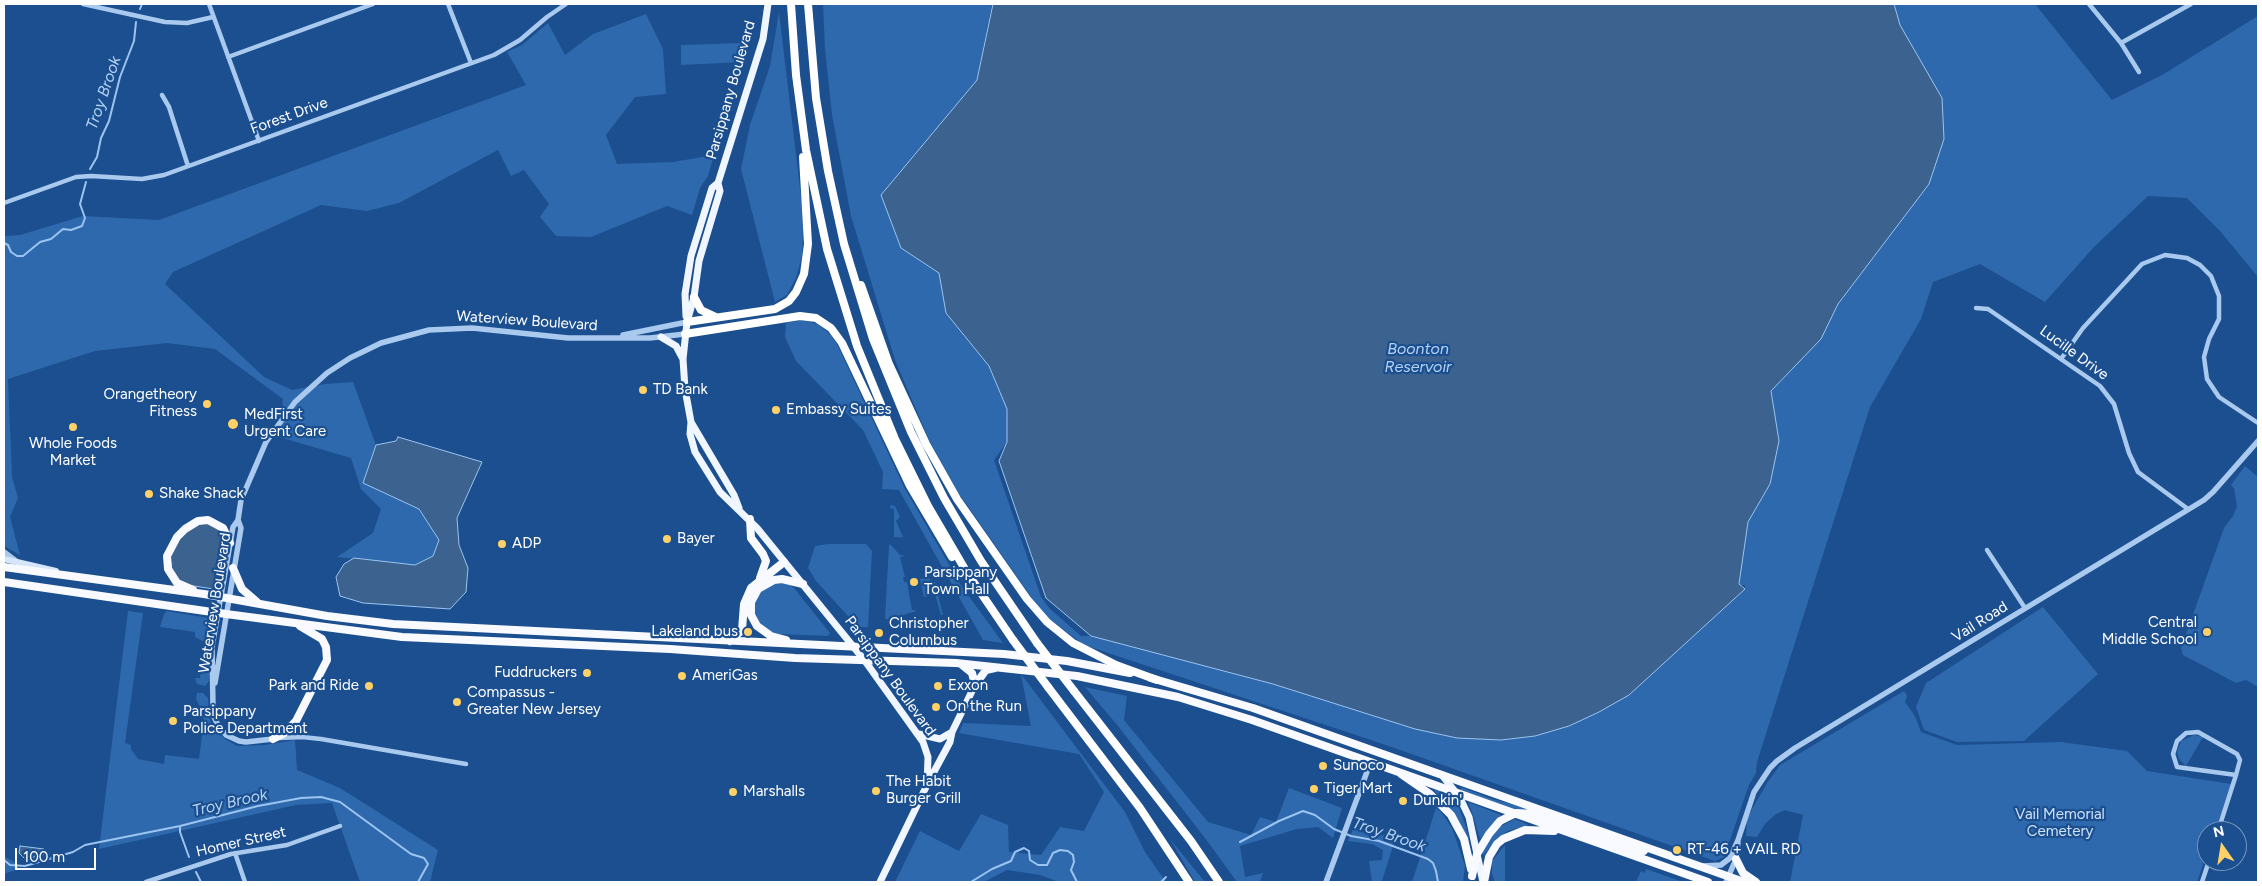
<!DOCTYPE html>
<style>
body{margin:0}
#map{position:relative;width:2262px;height:886px;overflow:hidden;background:#1b4f8f;font-family:Figtree,sans-serif}
canvas{display:block}
.frame{position:absolute;inset:0;border:5px solid #fff;pointer-events:none}
.north{position:absolute;left:2197px;top:821px;width:50px;height:50px;box-sizing:border-box;background:#1b4f8f;border:1px solid #7695bc;border-radius:50%;rotate:347deg;font-size:14px;font-weight:700;line-height:20px;text-align:center;color:#fff}
.north::after{content:'';display:block;margin:auto;width:18px;height:22px;background:#ffd166;clip-path:polygon(50% 0,100% 100%,50% 72%,0 100%)}
.scale{position:absolute;left:15px;top:848px;width:81px;height:22px;box-sizing:border-box;border:2px solid #fff;border-top:0;padding-left:6px;font-size:15px;line-height:18px;white-space:nowrap;color:#fff;-webkit-text-stroke:4px #1b4f8f;paint-order:stroke}
</style>
<div id="map">
<canvas width="2262" height="886"></canvas>
<div class="frame"></div>
<div class="north">N</div>
<div class="scale">100 m</div>
</div>
<script>
const context = document.querySelector('canvas').getContext('2d');
context.lineJoin = 'round';
function fill(path, color) { context.fillStyle = color; context.fill(path, 'evenodd'); }
const poly = rows => new Path2D(rows.map(r => 'M' + r).join(''));
function trace(path, color, width, dash) { context.strokeStyle = color; context.lineWidth = width; context.lineCap = dash ? 'butt' : 'round'; context.setLineDash(dash || []); context.stroke(path); }
function write(font, color, halo, rows, align = 'center') {
  context.font = font + ' Figtree,sans-serif'; context.lineWidth = 4.5; context.setLineDash([]); context.textBaseline = 'middle'; context.strokeStyle = halo; context.fillStyle = color; for (const [text, x, y, turn = 0] of rows) {
    context.save(); context.translate(x, y); context.rotate((+turn || 0) * Math.PI / 180); context.textAlign = isNaN(turn) ? turn : align; if (halo) context.strokeText(text, 0, 0); context.fillText(text, 0, 0); context.restore();
  }
}
const green = poly([
 [823,4,992,4,977,80,881,195,901,248,939,273,946,313,989,366,1007,409,1007,442,994,460,1041,597,1050,609,1081,636,1091,636,1273,684,1415,729,1501,740,1535,736,1569,726,1629,695,1745,589,1745,585,1739,585,1748,522,1770,484,1779,441,1771,391,1821,339,1838,304,1929,184,1900,25,1894,4,2035,4,2112,100,2162,75,2258,16,2258,277,2220,231,2187,198,2148,196,2094,247,2045,302,1980,264,1933,282,1921,319,1870,407,1757,762,1756,773,1749,785,1724,857,1715,861,1383,744,1084,645,1043,614,958,492,929,440,895,360,851,216,832,115,825,49],
 [779,12,802,205,803,231,802,256,796,278,787,295,775,302,741,169,750,125,770,66],
 [646,14,663,49,666,94,635,97,606,135,617,164,673,162,714,155,708,176,700,188,692,215,667,206,591,237,556,236,540,217,549,204,524,170,511,176,498,150,399,203,367,211,321,205,173,272,165,284,264,377,292,390,325,384,353,382,376,445,364,483,419,509,439,540,433,556,415,565,337,557,373,533,381,509,361,489,351,458,279,437,283,399,215,349,167,343,95,351,8,379,12,477,18,498,10,517,20,555,4,546,4,236,20,235,83,216,159,220,526,85,507,52,522,45,548,23,565,55,593,34],
 [743,43,744,62,681,65,681,45],
 [802,320,818,324,830,334,838,346,904,487,962,587,1003,643,983,640,899,490,882,489,883,472,863,430,796,361,785,337,786,323],
 [2245,466,2258,477,2258,687,2246,680,2236,683,2183,655,2181,648,2224,528,2233,516,2237,506,2234,488,2231,485],
 [891,505,895,506,900,517,896,521,903,537,894,537,894,509,890,508],
 [828,544,866,544,872,551,868,627,858,627,816,581,808,568,815,546],
 [890,544,900,555,906,556,900,557,905,577,903,577,904,582,907,582,912,610,915,610,916,611,888,620,885,618,889,545],
 [928,577,931,582,935,582,943,615,941,615,935,594,924,597,920,579],
 [777,581,789,584,794,588,830,633,828,636,778,634,770,632,759,623,754,612,755,599,758,593],
 [2043,607,2098,674,2024,741,1957,742,1924,730,1916,707,1926,683],
 [128,611,143,613,125,743,131,745,131,749,138,759,164,764,165,755,199,759,204,720,202,711,196,699,197,693,203,693,208,698,209,716,212,727,225,739,237,746,264,745,295,740,297,770,340,788,438,850,430,882,360,882,332,803,296,805,99,849],
 [167,611,208,618,210,624,213,625,209,681,205,686,197,684,195,678,200,678,204,642,195,637,195,632,160,627,164,614],
 [1021,674,1125,812,1145,852,1166,882,1059,882,1040,875,1007,870,984,882,895,882,920,831,959,851,981,814,1008,825,1009,852,1041,855,1060,827,1084,831,1104,792,1079,754,959,733,963,723,1031,726],
 [1085,687,1127,696,1124,720,1208,822,1251,835,1260,817,1276,822,1289,788,1342,808,1333,838,1318,827,1297,829,1240,846,1245,877,1263,873,1260,882,1237,882,1208,842,1118,726],
 [1904,691,1907,696,1905,702,1915,716,1921,732,1957,745,2061,742,2127,751,2147,771,2231,784,2215,831,2207,831,2207,853,2197,882,1790,882,1803,815,1785,810,1776,814,1765,824,1757,837,1746,836,1747,818,1767,783,1780,765],
 [2194,735,2203,737,2186,766,2179,759,2177,752,2181,741],
 [1461,787,1492,799,1531,809,1514,809,1461,790],
 [1433,789,1453,796,1457,802,1466,827,1470,843,1458,819],
 [1468,802,1501,815,1480,839,1472,812],
 [1436,808,1441,812,1452,828,1465,866,1463,882,1412,882],
 [1515,819,1529,825,1508,831,1497,839,1483,856,1482,851,1489,839,1501,826],
 [1354,827,1371,837,1397,833,1382,881,1384,882,1372,882,1369,861,1382,860,1383,850,1372,844,1348,841],
 [1170,839,1205,882,1195,882],
 [1505,845,1505,882,1495,882,1492,874,1492,861],
 [4,856,19,865,18,869,4,874],
 [1646,869,1683,882,1636,882,1641,871,1645,873]
]);
const water = poly([
 [993,4,1894,4,1900,25,1942,98,1944,139,1929,184,1838,304,1821,339,1771,391,1779,441,1770,484,1748,522,1739,584,1745,589,1629,695,1599,712,1569,726,1535,736,1501,740,1457,738,1415,729,1273,684,1091,636,1046,598,999,461,1007,442,1007,409,989,366,946,313,939,273,901,248,881,195,977,80,993,4],
 [398,437,482,462,457,518,459,545,468,568,466,592,450,609,363,603,340,596,336,577,344,564,354,558,415,565,433,556,439,540,419,509,363,483,376,445,396,441,398,437],
 [204,523,212,523,218,527,225,538,220,581,214,589,187,585,180,582,172,572,170,556,181,536,196,525,204,523],
 [20,846,44,849,43,855,25,859,19,853,20,846]
]);
const stream = poly([
 [140,9,142,4],
 [90,169,97,157,101,138,109,121,120,77,134,41,136,22],
 [4,243,8,245,11,252,17,256,23,256,40,242,51,239,63,229,71,230,82,226,85,218,80,204,86,182],
 [180,826,180,832,189,857],
 [1240,842,1279,821,1303,811,1315,815,1334,829,1351,836,1379,841,1428,859,1433,863,1436,871,1438,882],
 [4,860,10,865,25,866,73,852,85,845,180,826,258,806,301,798,321,797,340,802,411,854,424,858,428,864,418,882],
 [196,872,201,882],
 [971,882,992,869,1011,861,1015,852,1024,848,1029,851,1030,860,1038,865,1047,865,1053,853,1060,850,1068,851,1073,855,1074,862,1071,870,1077,882],
 [1161,882,1166,877]
]);
const minor = poly([
 [83,4,165,22,187,23,213,17],
 [209,4,259,141],
 [448,4,471,63],
 [2089,4,2121,43,2139,72],
 [2121,43,2191,4],
 [228,57,373,4],
 [162,95,169,107,188,166],
 [4,203,76,177,91,176,142,179,164,175,494,55,520,40,547,17,566,4],
 [1976,308,1988,309,2100,386,2114,404,2129,453,2138,472,2188,509],
 [2061,359,2083,328,2142,264,2165,255,2187,258,2200,265,2211,276,2219,296,2219,319,2209,339,2204,357,2207,379,2219,397,2258,423],
 [1987,550,2025,608],
 [280,738,302,737,321,739,466,764],
 [2218,831,2236,775,2240,760,2237,754,2198,732,2186,733,2177,741,2173,754,2177,767,2236,775],
 [235,853,245,882],
 [146,882,231,854,287,845,340,826],
 [2202,882,2209,861]
]);
const tertiary = poly([
 [623,335,687,322],
 [4,552,16,561],
 [215,683,241,528,238,520],
 [273,739,246,742,239,741,226,735,219,727,214,717,213,707,212,647,233,527,238,520,241,500,266,442,295,402,327,373,350,358,381,343,429,330,472,328,568,338,650,338,685,334],
 [1703,866,1721,865,1730,858,1738,840,1754,792,1770,768,1777,761,1795,748,2204,500,2213,492,2258,441],
 [1326,882,1371,761],
 [1726,882,1736,859,1738,842]
]);
const secondary = poly([
 [4,559,56,571]
]);
const primary = poly([
 [768,4,763,39,718,183,720,191,699,261,694,297,687,322,683,359,685,389,691,422,690,434,695,452,720,492,757,528,865,661,923,742,928,757,927,785,880,882],
 [686,316,685,294,691,256,712,188,718,183],
 [661,337,676,346,683,359],
 [691,422,734,495,739,508],
 [919,734,940,739,952,732],
 [1442,775,1460,798,1469,817,1483,882],
 [929,781,950,742,952,732,975,685]
]);
const trunk = poly([
 [750,519,751,538,763,554,766,561,760,578],
 [4,567,204,594,327,616,393,624,1004,654,1067,661,1130,673],
 [233,568,242,589,257,602],
 [4,582,226,614,402,637,670,649,795,658,956,663,1077,676,1178,697,1252,720,1708,882],
 [193,590,177,583,168,569,167,556,177,537,185,529,198,521,208,520,223,528,230,543],
 [786,640,771,636,757,626,751,615,751,602,758,589,774,580,782,579,803,584],
 [730,641,742,630,744,604,751,588,784,562],
 [962,665,972,673,975,685],
 [1151,678,1253,708,1744,882],
 [975,685,986,670,995,668],
 [273,739,283,734,296,721,327,660,326,647,322,639,300,626],
 [1401,774,1430,794,1451,815,1464,839,1471,869],
 [1736,859,1743,873,1756,882],
 [1472,876,1477,854,1489,834,1500,821,1516,813,1537,814,1644,851],
 [1484,882,1489,857,1497,844,1503,839,1525,830,1554,831]
]);
const motorway = poly([
 [791,4,796,75,806,150,827,249,857,346,895,439,928,506,966,571,1013,640],
 [808,4,816,98,828,171,844,244,873,339,911,432,944,498,981,561,1037,643],
 [861,285,889,364,926,444,957,499,1027,599,1047,622,1073,643,1116,665,1157,680],
 [694,297,701,310,716,317],
 [687,322,775,309,789,301,796,292,804,274,808,244,803,157],
 [685,334,800,316,816,318,831,328,842,343,910,486,952,557],
 [1048,687,1140,808,1189,882],
 [1074,691,1191,841,1219,882]
]);
const motorwayBridge = poly([
 [1013,640,1048,687],
 [1037,643,1074,691]
]);
const markers = [
 [643,390,5,"#ffd166"],
 [207,404,5,"#ffd166"],
 [776,410,5,"#ffd166"],
 [233,424,6,"#ffd166"],
 [73,427,5,"#ffd166"],
 [149,494,5,"#ffd166"],
 [667,539,5,"#ffd166"],
 [502,544,5,"#ffd166"],
 [914,582,5,"#ffd166"],
 [748,632,5,"#ffd166"],
 [2207,632,5,"#ffd166"],
 [879,633,5,"#ffd166"],
 [587,673,5,"#ffd166"],
 [682,676,5,"#ffd166"],
 [369,686,5,"#ffd166"],
 [938,686,5,"#ffd166"],
 [457,702,5,"#ffd166"],
 [936,707,5,"#ffd166"],
 [173,721,5,"#ffd166"],
 [1323,766,5,"#ffd166"],
 [1314,789,5,"#ffd166"],
 [876,791,5,"#ffd166"],
 [733,792,5,"#ffd166"],
 [1403,801,5,"#ffd166"],
 [1677,850,5,"#ffd166"]
];
const streetNames = [
 ["Parsippany Boulevard",731,90,-74],
 ["Forest Drive",289,116,-20],
 ["Waterview Boulevard",527,321,4],
 ["Lucille Drive",2074,353,36],
 ["Waterview Boulevard",215,603,-81],
 ["Vail Road",1980,622,-32],
 ["Parsippany Boulevard",890,676,54],
 ["Homer Street",241,842,-13]
];
const poiNames = [
 ["TD Bank",653,390],
 ["Orangetheory",197,395,"right"],
 ["Fitness",197,412,"right"],
 ["Embassy Suites",786,410],
 ["MedFirst",244,415],
 ["Urgent Care",244,432],
 ["Whole Foods",73,444,"center"],
 ["Market",73,461,"center"],
 ["Shake Shack",159,494],
 ["Bayer",677,539],
 ["ADP",512,544],
 ["Parsippany",924,573],
 ["Town Hall",924,590],
 ["Central",2197,623,"right"],
 ["Middle School",2197,640,"right"],
 ["Christopher",889,624],
 ["Columbus",889,641],
 ["Lakeland bus",738,632,"right"],
 ["Fuddruckers",577,673,"right"],
 ["AmeriGas",692,676],
 ["Park and Ride",359,686,"right"],
 ["Exxon",948,686],
 ["Compassus -",467,693],
 ["Greater New Jersey",467,710],
 ["On the Run",946,707],
 ["Parsippany",183,712],
 ["Police Department",183,729],
 ["Sunoco",1333,766],
 ["The Habit",886,782],
 ["Burger Grill",886,799],
 ["Tiger Mart",1324,789],
 ["Marshalls",743,792],
 ["Dunkin'",1413,801],
 ["RT-46 + VAIL RD",1687,850]
];
const parkNames = [
 ["Vail Memorial",2060,815],
 ["Cemetery",2060,832]
];
const waterNames = [
 ["Troy Brook",104,93,-71],
 ["Boonton",1418,349],
 ["Reservoir",1418,367],
 ["Troy Brook",230,803,-13],
 ["Troy Brook",1389,835,19]
];
fill(green, '#2e69ad');
fill(water, '#3c6290');
trace(water, '#9cc4f0', 1);
trace(stream, '#9cc4f0', 2);
trace(minor, '#a9c9ee', 4.5);
trace(tertiary, '#a9c9ee', 5.5);
trace(secondary, '#d6e6fa', 6);
trace(primary, '#f0f6ff', 7);
trace(trunk, '#f8faff', 8);
trace(motorway, '#fff', 8);
trace(motorwayBridge, '#fff', 8);
for (const [x, y, r, color] of markers) { const dot = new Path2D(); dot.arc(x, y, r, 0, 2 * Math.PI); context.fillStyle = color; context.fill(dot); trace(dot, '#1b4f8f', 2); }
write('15px', '#fff', '#1b4f8f', streetNames);
write('15px', '#fff', '#1b4f8f', poiNames, 'left');
write('15px', '#cfe3fa', '#1b4f8f', parkNames);
write('italic 16px', '#b5d3f5', '#1b4f8f', waterNames);
</script>
